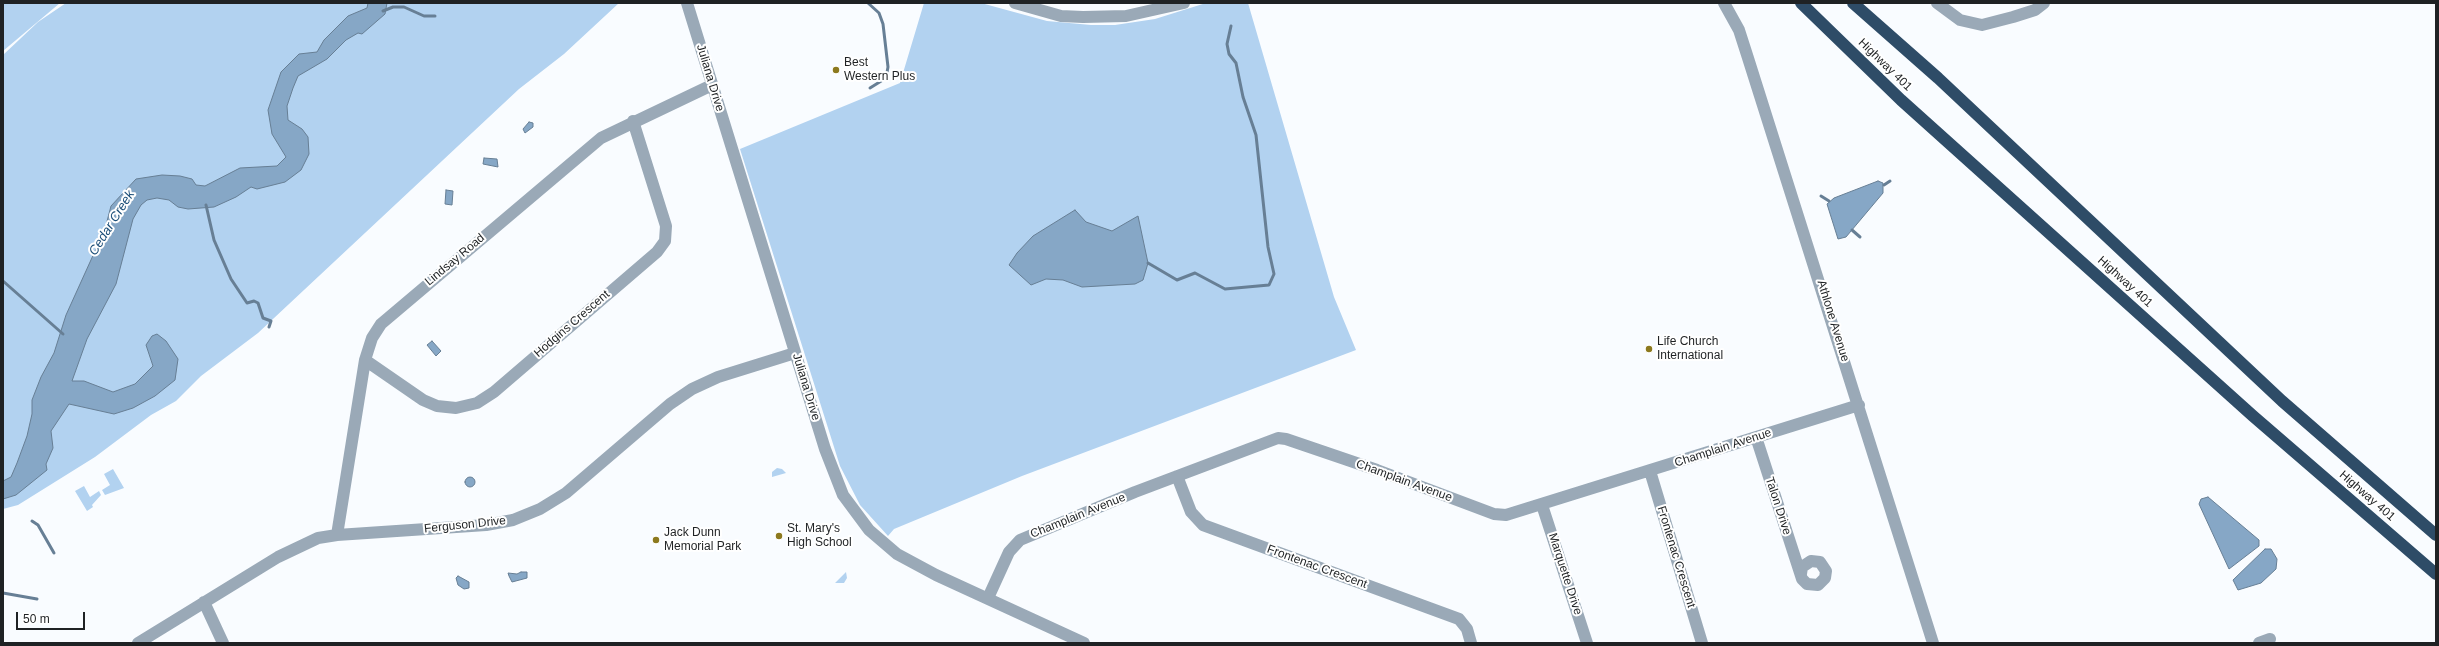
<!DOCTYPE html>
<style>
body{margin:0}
#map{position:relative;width:2439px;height:646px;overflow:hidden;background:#f9fcff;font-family:Helvetica,sans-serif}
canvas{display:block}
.frame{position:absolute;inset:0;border:4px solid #1f2224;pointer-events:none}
.scale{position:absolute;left:16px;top:612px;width:69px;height:18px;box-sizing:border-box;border:2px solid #1f2224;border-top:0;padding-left:5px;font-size:12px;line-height:14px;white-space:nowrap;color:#1f2224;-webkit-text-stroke:3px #fff;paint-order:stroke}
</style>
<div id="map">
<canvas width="2439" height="646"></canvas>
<div class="frame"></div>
<div class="scale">50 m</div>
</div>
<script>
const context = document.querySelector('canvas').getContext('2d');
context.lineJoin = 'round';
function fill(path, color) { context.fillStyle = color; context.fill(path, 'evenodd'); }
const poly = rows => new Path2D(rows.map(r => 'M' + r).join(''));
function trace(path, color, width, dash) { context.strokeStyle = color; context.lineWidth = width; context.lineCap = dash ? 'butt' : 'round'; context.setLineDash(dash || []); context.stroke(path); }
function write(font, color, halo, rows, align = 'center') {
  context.font = font + ' Helvetica,sans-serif'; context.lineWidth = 4; context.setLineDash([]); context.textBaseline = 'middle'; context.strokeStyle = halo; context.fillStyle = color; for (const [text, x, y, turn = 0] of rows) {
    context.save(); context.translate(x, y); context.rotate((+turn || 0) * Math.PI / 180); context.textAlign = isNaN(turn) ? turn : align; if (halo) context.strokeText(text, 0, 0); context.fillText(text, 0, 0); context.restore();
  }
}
const green = poly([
 [3,3,60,3,3,51],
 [66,3,619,3,564,54,519,89,258,333,201,376,176,401,151,415,95,457,18,505,3,509,3,55,38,22],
 [924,3,981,3,1047,21,1091,25,1115,25,1155,19,1206,3,1248,3,1334,297,1356,350,1022,476,894,529,888,536,860,505,840,466,740,149,900,83],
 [777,468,782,469,786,473,772,477,772,472],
 [113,469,124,488,105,495,102,490,110,485,104,474],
 [84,486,90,497,99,491,101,495,92,505,93,507,87,511,75,491],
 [846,572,847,578,844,583,835,583]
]);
const water = poly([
 [368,3,387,3,385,14,362,34,358,33,346,40,327,59,298,76,293,88,287,106,288,120,302,129,308,137,309,154,301,170,285,182,257,189,251,187,236,197,214,207,188,209,178,207,169,200,157,198,147,200,141,205,133,219,116,284,87,339,72,381,84,381,113,392,135,384,153,366,146,345,152,336,157,334,166,341,178,359,175,380,155,396,133,408,114,414,69,404,51,431,53,448,46,464,47,470,16,495,3,499,3,481,11,477,17,463,27,436,32,414,32,400,41,377,54,353,66,315,105,229,111,206,136,179,162,175,180,176,192,179,196,185,205,186,240,168,277,166,286,157,272,134,268,110,281,72,299,54,317,52,324,40,348,16,367,8,368,3],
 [529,122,533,123,533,127,525,133,523,129,529,122],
 [484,158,497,159,498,167,483,164,484,158],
 [1878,181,1883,183,1883,193,1846,237,1838,239,1827,204,1834,198,1878,181],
 [446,190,453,191,452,205,445,204,446,190],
 [1075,210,1086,222,1112,231,1138,216,1148,263,1143,280,1135,284,1082,287,1063,280,1046,279,1031,285,1009,265,1017,253,1033,236,1075,210],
 [432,341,441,351,436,356,427,345,432,341],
 '465 482a5 5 0 1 1 10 0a5 5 0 1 1-10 0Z',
 [2208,497,2259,540,2259,546,2229,569,2199,504,2201,499,2208,497],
 [2265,549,2271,549,2277,559,2276,569,2261,583,2238,590,2233,580,2265,549],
 [521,572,527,572,527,578,512,582,509,576,508,573,517,574,521,572],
 [458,576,469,582,469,588,464,589,458,585,456,578,458,576]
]);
const stream = poly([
 [868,3,879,13,883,24,888,67,886,78,870,88],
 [383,11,393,7,404,7,424,16,435,16],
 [1884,185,1890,181],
 [1821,196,1829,201],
 [206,205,214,240,231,279,247,303,254,301,258,303,263,318,271,321,269,327],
 [1852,230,1860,237],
 [1148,263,1177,280,1195,273,1225,289,1269,285,1274,274,1268,247,1256,135,1243,97,1236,63,1229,54,1227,44,1231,26],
 [3,281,63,334],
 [32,521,38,525,54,553],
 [3,593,37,599]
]);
const minor = poly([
 [687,3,825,449,843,495,869,530,897,554,936,575,1084,643],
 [1015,3,1061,16,1083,17,1126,16,1184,3],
 [1724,3,1739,30,1748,58,1933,643],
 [1937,3,1960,20,1982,25,2013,17,2035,10,2044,3],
 [365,360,423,400,437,406,456,408,477,403,494,392,657,252,665,241,666,226,633,121],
 [1756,437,1802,579,1807,584,1818,585,1825,578,1826,571,1820,562,1811,561,1802,567,1801,574],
 [1650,471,1702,643],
 [1177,476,1191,512,1203,525,1459,619,1467,629,1471,643],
 [1542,505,1587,643],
 [337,535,365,360,372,338,381,324,601,138,712,85],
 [988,598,1009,552,1020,540,1135,492,1278,438,1286,439,1377,470,1494,514,1506,515,1859,405],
 [204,602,223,643],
 [138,643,278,557,318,538,337,535,486,525,513,520,540,509,566,493,670,404,692,389,718,377,795,353],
 [2259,643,2270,639]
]);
const highway = poly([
 [1801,3,1901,100,2253,416,2436,574],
 [1853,3,1938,78,2282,401,2436,535]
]);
const markers = [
 [836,70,4,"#8c791e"],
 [1649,349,4,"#8c791e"],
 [779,536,4,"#8c791e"],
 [656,540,4,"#8c791e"]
];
const poiNames = [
 ["Best",844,63],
 ["Western Plus",844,77],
 ["Life Church",1657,342],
 ["International",1657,356],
 ["St. Mary's",787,529],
 ["High School",787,543],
 ["Jack Dunn",664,533],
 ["Memorial Park",664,547]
];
const streetNames = [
 ["Highway 401",1885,65,44],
 ["Juliana Drive",710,78,73],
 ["Lindsay Road",455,260,-40],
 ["Highway 401",2125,282,42],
 ["Athlone Avenue",1833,321,73],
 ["Hodgins Crescent",572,324,-41],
 ["Juliana Drive",806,387,73],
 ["Champlain Avenue",1723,448,-18],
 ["Champlain Avenue",1404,481,20],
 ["Highway 401",2367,496,41],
 ["Talon Drive",1778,506,72],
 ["Champlain Avenue",1078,516,-22],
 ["Ferguson Drive",465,525,-6],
 ["Frontenac Crescent",1676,557,73],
 ["Frontenac Crescent",1317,567,20],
 ["Marquette Drive",1565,574,72]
];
const waterNames = [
 ["Cedar Creek",112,223,-58]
];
fill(green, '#b2d2f0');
fill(water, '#86a7c6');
trace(water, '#677f95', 1);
trace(stream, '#677f95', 3);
trace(minor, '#9aa9b7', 12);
trace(highway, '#2e4c67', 12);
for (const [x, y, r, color] of markers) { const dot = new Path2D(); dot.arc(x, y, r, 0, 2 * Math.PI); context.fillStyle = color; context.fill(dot); trace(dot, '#fff', 1.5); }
write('12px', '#1f2224', '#fff', poiNames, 'left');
write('12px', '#1f2224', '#fff', streetNames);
write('italic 13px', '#1b4e78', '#fff', waterNames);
</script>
